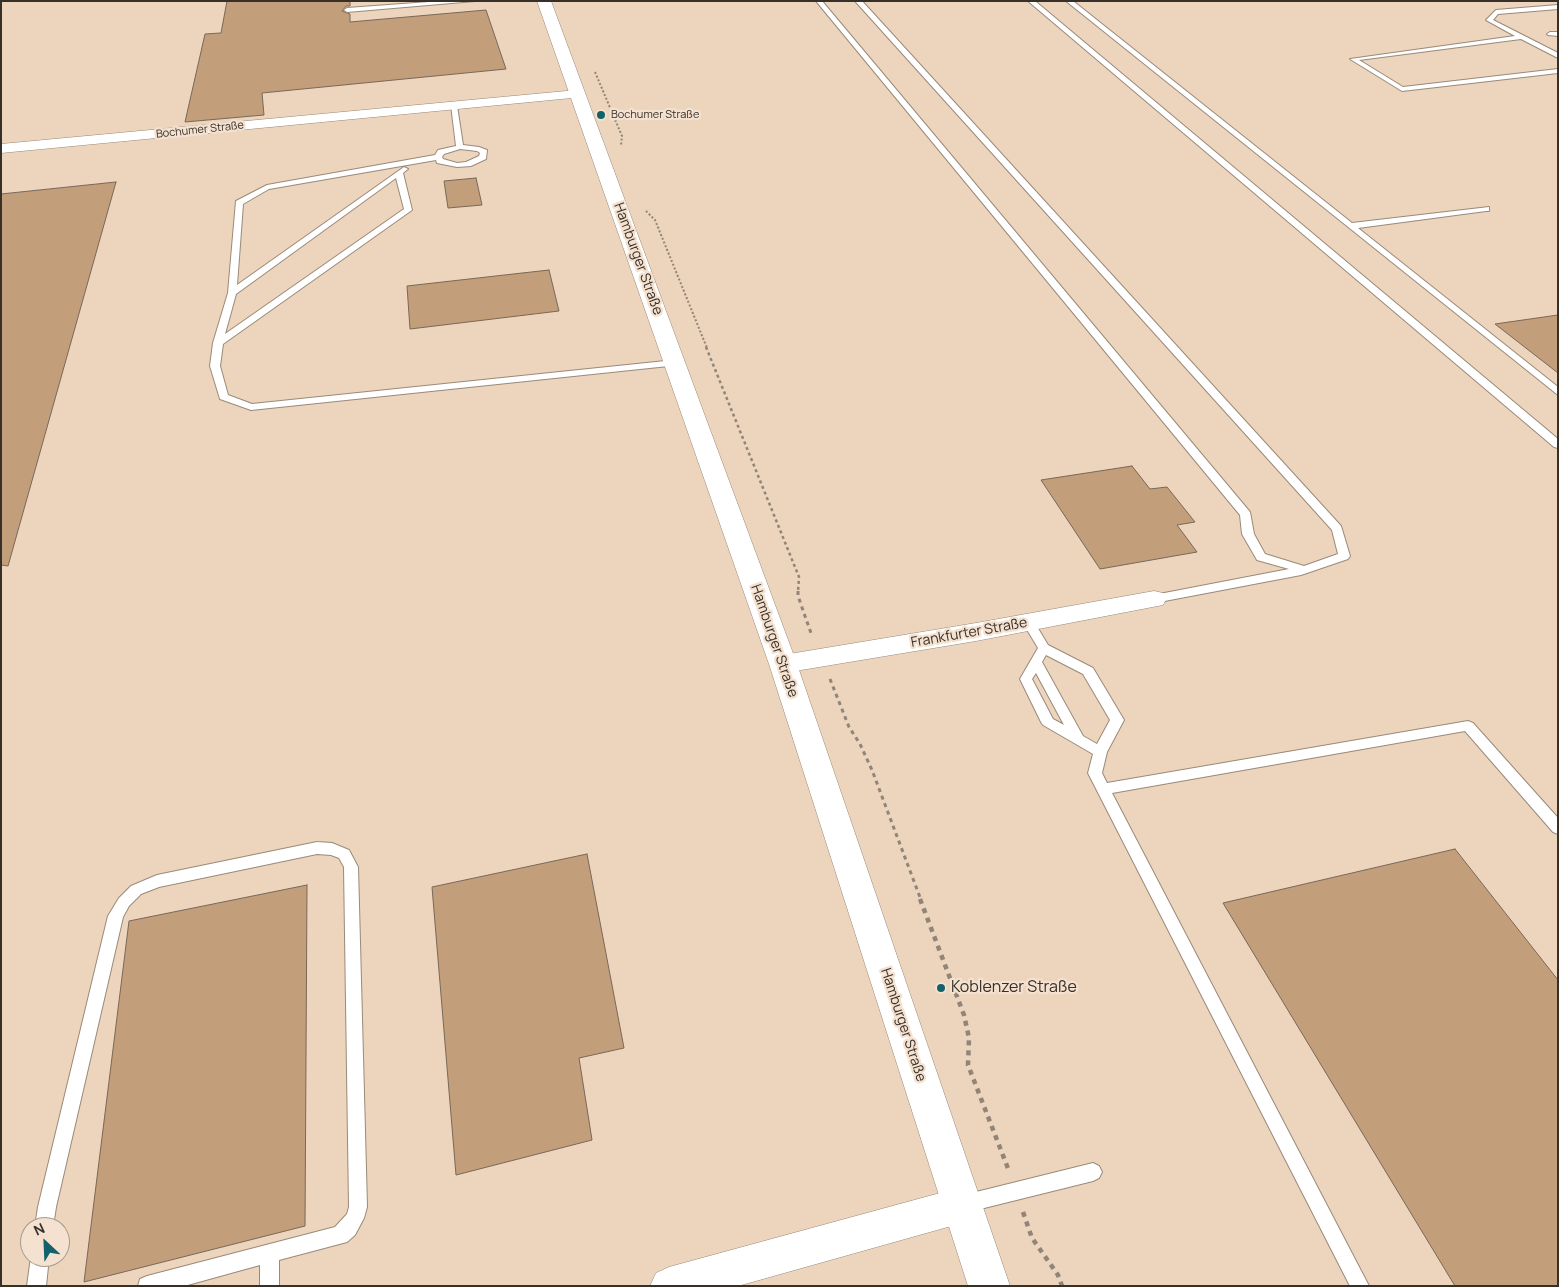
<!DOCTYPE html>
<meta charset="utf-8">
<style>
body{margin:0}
#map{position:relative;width:1559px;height:1287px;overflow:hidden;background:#f4e1cf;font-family:Manrope,sans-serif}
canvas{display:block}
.frame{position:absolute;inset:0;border:2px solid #373029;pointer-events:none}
.north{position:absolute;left:20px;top:1217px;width:50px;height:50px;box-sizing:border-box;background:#f4e1cf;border:1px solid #a89a8d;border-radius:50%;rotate:335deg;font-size:14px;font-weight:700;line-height:20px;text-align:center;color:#373029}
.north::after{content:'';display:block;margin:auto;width:18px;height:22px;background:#14616c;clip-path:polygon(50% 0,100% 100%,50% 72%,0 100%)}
</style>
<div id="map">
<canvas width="1559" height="1287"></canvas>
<div class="frame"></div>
<div class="north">N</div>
</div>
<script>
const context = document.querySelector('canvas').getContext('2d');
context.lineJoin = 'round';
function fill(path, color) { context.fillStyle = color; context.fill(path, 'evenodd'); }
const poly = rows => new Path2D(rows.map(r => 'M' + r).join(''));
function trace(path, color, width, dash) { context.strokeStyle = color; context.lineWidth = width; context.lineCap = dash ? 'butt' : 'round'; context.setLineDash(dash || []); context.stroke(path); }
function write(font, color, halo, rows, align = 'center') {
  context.font = font + ' Manrope,sans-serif'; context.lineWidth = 4.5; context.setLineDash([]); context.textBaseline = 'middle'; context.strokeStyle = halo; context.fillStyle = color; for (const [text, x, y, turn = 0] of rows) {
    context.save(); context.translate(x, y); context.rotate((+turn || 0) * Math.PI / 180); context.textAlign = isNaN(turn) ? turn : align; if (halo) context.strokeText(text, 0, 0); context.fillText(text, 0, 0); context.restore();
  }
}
const built = poly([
 [1,1,1558,1,1558,1286,1,1286],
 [30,1227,60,1227,60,1257,30,1257]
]);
const building = poly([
 [227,1,350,1,350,6,346,6,342,11,350,14,350,22,486,10,506,69,262,93,264,115,185,122,205,34,221,33,227,1],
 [476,178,482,205,448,208,444,181,476,178],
 [116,182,8,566,1,565,1,194,116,182],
 [549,270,559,311,410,329,407,286,549,270],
 [1558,315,1558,373,1495,324,1558,315],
 [1132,466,1150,489,1167,487,1195,522,1177,525,1197,552,1100,569,1041,480,1132,466],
 [1455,849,1558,980,1558,1286,1455,1286,1223,903,1455,849],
 [587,854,624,1048,579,1058,592,1140,456,1175,432,887,587,854],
 [307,885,305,1226,84,1282,129,921,307,885]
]);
const pathFar3 = poly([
 [595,72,622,136,621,145],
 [646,211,655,220,707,348]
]);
const pathFar2 = poly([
 [706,347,799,577,798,592]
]);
const pathFar1 = poly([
 [798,591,798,596,812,636],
 [830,679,849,727,860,744,872,770,921,900]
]);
const path = poly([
 [920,899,964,1015,969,1038,968,1065,1009,1171],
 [1023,1212,1032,1238,1058,1275,1062,1286]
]);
const service = poly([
 [443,1,475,1,347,12,344,10,347,8,443,1],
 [816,1,822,1,1250,512,1254,534,1265,554,1304,566,1338,554,1332,530,855,1,862,1,1341,526,1350,556,1348,559,1301,575,1154,603,1150,602,1148,599,1154,595,1289,569,1257,560,1242,534,1240,515,816,1],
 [1028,1,1035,1,1558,439,1558,448,1554,447,1028,1],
 [1066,1,1073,1,1352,223,1489,207,1489,211,1486,211,1358,228,1558,387,1558,395,1066,1],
 [1558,5,1558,9,1498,14,1493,20,1558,53,1558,58,1521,39,1359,60,1403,87,1558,69,1558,73,1402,91,1350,59,1515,36,1486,20,1496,10,1558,5],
 [1550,32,1558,32,1558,36,1548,35,1547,34,1550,32],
 [451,105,457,106,463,145,479,147,487,150,486,159,471,166,457,167,437,163,436,160,269,189,243,204,237,285,404,167,408,169,403,173,412,210,223,344,220,366,228,395,252,404,675,360,678,361,678,365,251,410,220,399,210,366,213,343,228,293,236,201,267,185,435,155,438,150,456,146,451,105],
 [460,149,477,151,480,153,479,156,466,162,457,163,443,159,442,157,444,154,460,149],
 [396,178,404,209,225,334,236,294,396,178],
 [1029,619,1033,620,1048,645,1093,668,1124,720,1107,752,1102,773,1107,783,1468,721,1473,723,1558,818,1558,834,1553,832,1465,731,1112,793,1369,1286,1350,1286,1088,773,1093,754,1043,725,1041,722,1020,679,1038,648,1023,623,1029,619],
 [1046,655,1083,674,1110,720,1097,744,1083,736,1042,662,1046,655],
 [1036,673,1064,725,1053,719,1032,679,1036,673],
 [317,842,332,843,349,850,358,867,367,1207,364,1218,355,1235,347,1242,279,1260,279,1286,260,1286,260,1265,184,1286,138,1286,140,1279,147,1276,335,1227,347,1214,349,1207,344,867,339,858,331,855,317,854,159,887,141,894,129,906,123,917,56,1207,53,1227,35,1227,38,1207,108,916,119,898,131,886,157,875,317,842],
 [1093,1163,1099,1166,1102,1172,1099,1178,1093,1181,964,1213,958,1210,955,1204,958,1198,964,1195,1093,1163],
 [31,1257,49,1257,46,1286,27,1286,31,1257]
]);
const minor = poly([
 [577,90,582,91,584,94,582,97,1,153,1,144,577,90],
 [1154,591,1163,593,1166,599,1163,605,976,641,783,673,774,670,770,664,774,658,783,655,976,623,1154,591],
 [962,1187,975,1192,980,1205,975,1218,962,1223,738,1286,650,1286,656,1273,669,1267,962,1187]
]);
const tertiary = poly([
 [537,1,551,1,797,664,1010,1286,968,1286,769,664,537,1]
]);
const markers = [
 [601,115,5,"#14616c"],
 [941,988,5,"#14616c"]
];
const farPoinames = [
 ["Bochumer Straße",611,115]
];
const farStreetnames = [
 ["Bochumer Straße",200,130,-6]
];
const streetNames = [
 ["Hamburger Straße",638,259,70],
 ["Frankfurter Straße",969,633,-10],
 ["Hamburger Straße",774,641,71],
 ["Hamburger Straße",903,1025,72]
];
const nearPoinames = [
 ["Koblenzer Straße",951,988]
];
fill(built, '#ecd4bd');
fill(building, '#c29e7b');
trace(building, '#796959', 1);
trace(service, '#9a8a79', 2);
trace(minor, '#9a8a79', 1);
trace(tertiary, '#9a8a79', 1);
trace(pathFar3, '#918478', 2, [2, 2]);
trace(pathFar2, '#918478', 2.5, [3, 3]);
trace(pathFar1, '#918478', 3, [4, 4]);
trace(path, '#918478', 4.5, [5, 5]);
fill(service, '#fff');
fill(minor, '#fff');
fill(tertiary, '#fff');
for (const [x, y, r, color] of markers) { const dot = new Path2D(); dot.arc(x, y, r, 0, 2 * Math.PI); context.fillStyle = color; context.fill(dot); trace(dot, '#f4e1cf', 2); }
write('11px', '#373029', '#f4e1cf', farPoinames, 'left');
write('11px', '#373029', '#f4e1cf', farStreetnames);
write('14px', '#373029', '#f4e1cf', streetNames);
write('16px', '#373029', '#f4e1cf', nearPoinames, 'left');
</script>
